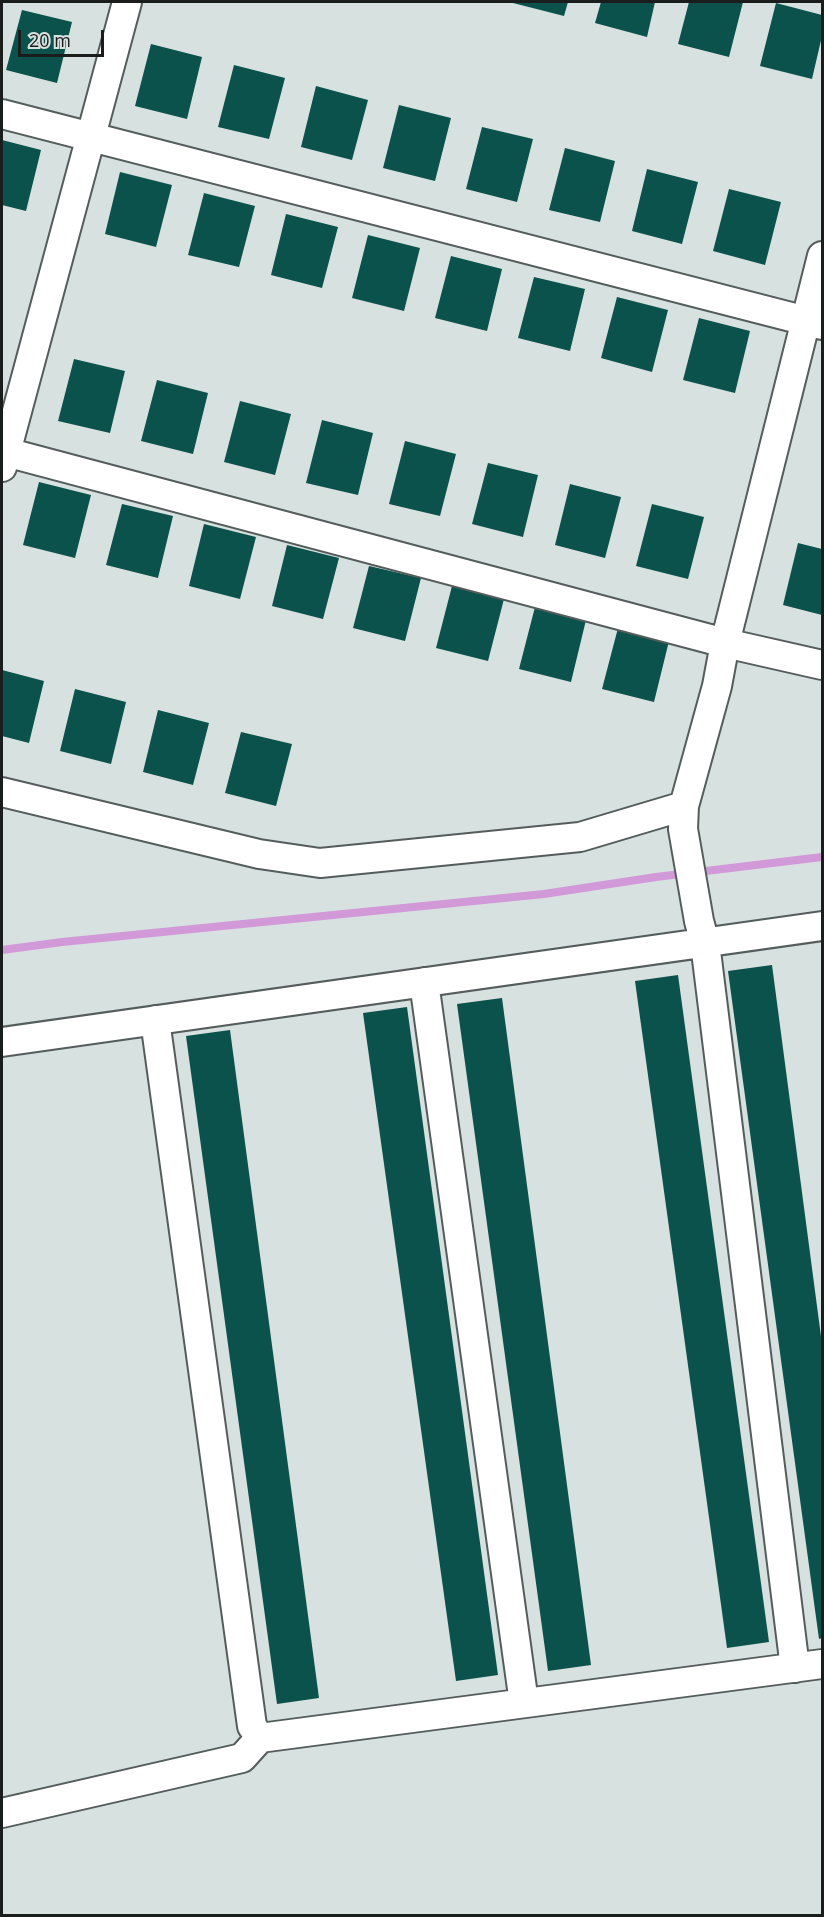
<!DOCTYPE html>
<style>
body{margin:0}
#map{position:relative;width:824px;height:1917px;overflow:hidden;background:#d7e1df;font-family:"Open Sans",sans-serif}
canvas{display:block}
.frame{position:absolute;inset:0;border:3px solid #191d1c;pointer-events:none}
.scale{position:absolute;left:18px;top:30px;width:86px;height:27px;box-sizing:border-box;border:3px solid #191d1c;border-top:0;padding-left:8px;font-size:18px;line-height:21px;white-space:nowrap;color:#191d1c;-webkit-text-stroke:4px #d7e1df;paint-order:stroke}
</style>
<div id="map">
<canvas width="824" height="1917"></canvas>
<div class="frame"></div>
<div class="scale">20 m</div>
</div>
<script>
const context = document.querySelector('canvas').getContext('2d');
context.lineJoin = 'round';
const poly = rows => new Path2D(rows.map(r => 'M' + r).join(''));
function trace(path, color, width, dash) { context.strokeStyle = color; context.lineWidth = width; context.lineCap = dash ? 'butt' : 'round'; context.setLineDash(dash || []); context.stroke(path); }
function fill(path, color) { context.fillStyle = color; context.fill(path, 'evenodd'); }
const stream = poly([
 [2,950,62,942,544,894,656,877,822,857]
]);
const building = poly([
 [509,2,568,2,564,16],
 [601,2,655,2,647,37,595,23],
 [689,2,743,2,729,57,678,44],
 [776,3,822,15,822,36,812,79,760,66],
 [22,10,72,22,57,83,6,70],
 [151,44,202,57,187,119,135,106],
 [234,65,285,78,269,139,218,127],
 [316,86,368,100,352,160,301,147],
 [399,105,451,118,435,181,383,168],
 [482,127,533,139,517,202,466,189],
 [2,140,41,150,26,211,2,205],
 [565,148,615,161,600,222,549,210],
 [647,169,698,182,682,244,632,231],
 [120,172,172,185,156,247,105,234],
 [729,189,781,202,765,265,713,251],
 [204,193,255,206,239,267,188,255],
 [286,214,338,227,322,288,271,275],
 [368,235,420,248,404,311,352,298],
 [451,256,502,269,487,331,435,318],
 [534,277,585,289,570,351,518,338],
 [617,297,668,310,652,372,601,358],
 [699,318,750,331,735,393,683,380],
 [74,359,125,371,110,433,58,421],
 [157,380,208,393,193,454,141,441],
 [240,401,291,414,275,475,224,462],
 [322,420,373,433,358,495,306,483],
 [405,441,456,454,440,516,389,504],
 [488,463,538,475,523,537,472,524],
 [39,482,91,495,75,558,23,545],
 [570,484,621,497,605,558,555,545],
 [122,504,173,516,158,578,106,565],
 [652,504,704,517,688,579,636,566],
 [204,524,256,537,240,599,189,586],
 [798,543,822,549,822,615,783,605],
 [287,545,339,558,323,619,272,606],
 [369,566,421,578,405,641,353,628],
 [452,586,504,599,488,661,436,648],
 [535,607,586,620,571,682,519,669],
 [618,628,669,641,654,702,602,689],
 [2,670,44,681,29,743,2,736],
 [75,689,126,702,111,764,60,751],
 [158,710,209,723,193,785,143,772],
 [241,732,292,744,276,806,225,793],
 [772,965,822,1344,822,1638,819,1639,728,971],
 [678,975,769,1642,727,1648,635,981],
 [502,998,591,1665,548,1671,457,1004],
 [407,1007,498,1675,456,1681,363,1013],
 [230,1030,319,1698,277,1704,186,1036]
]);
const minor = poly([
 [2,114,822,325],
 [2,451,725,643,822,665],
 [2,467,127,2],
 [2,792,259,854,320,863,580,837,684,806],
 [424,982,524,1703],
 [155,1020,252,1726,260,1738],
 [2,1042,822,926],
 [795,1668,705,943,699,921,683,829,684,806,717,686,725,643,822,256],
 [2,1813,242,1758,260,1738,822,1664]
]);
trace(stream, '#d299d8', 8);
fill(building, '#0b514c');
trace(minor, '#555d5c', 32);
trace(minor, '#fff', 28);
</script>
